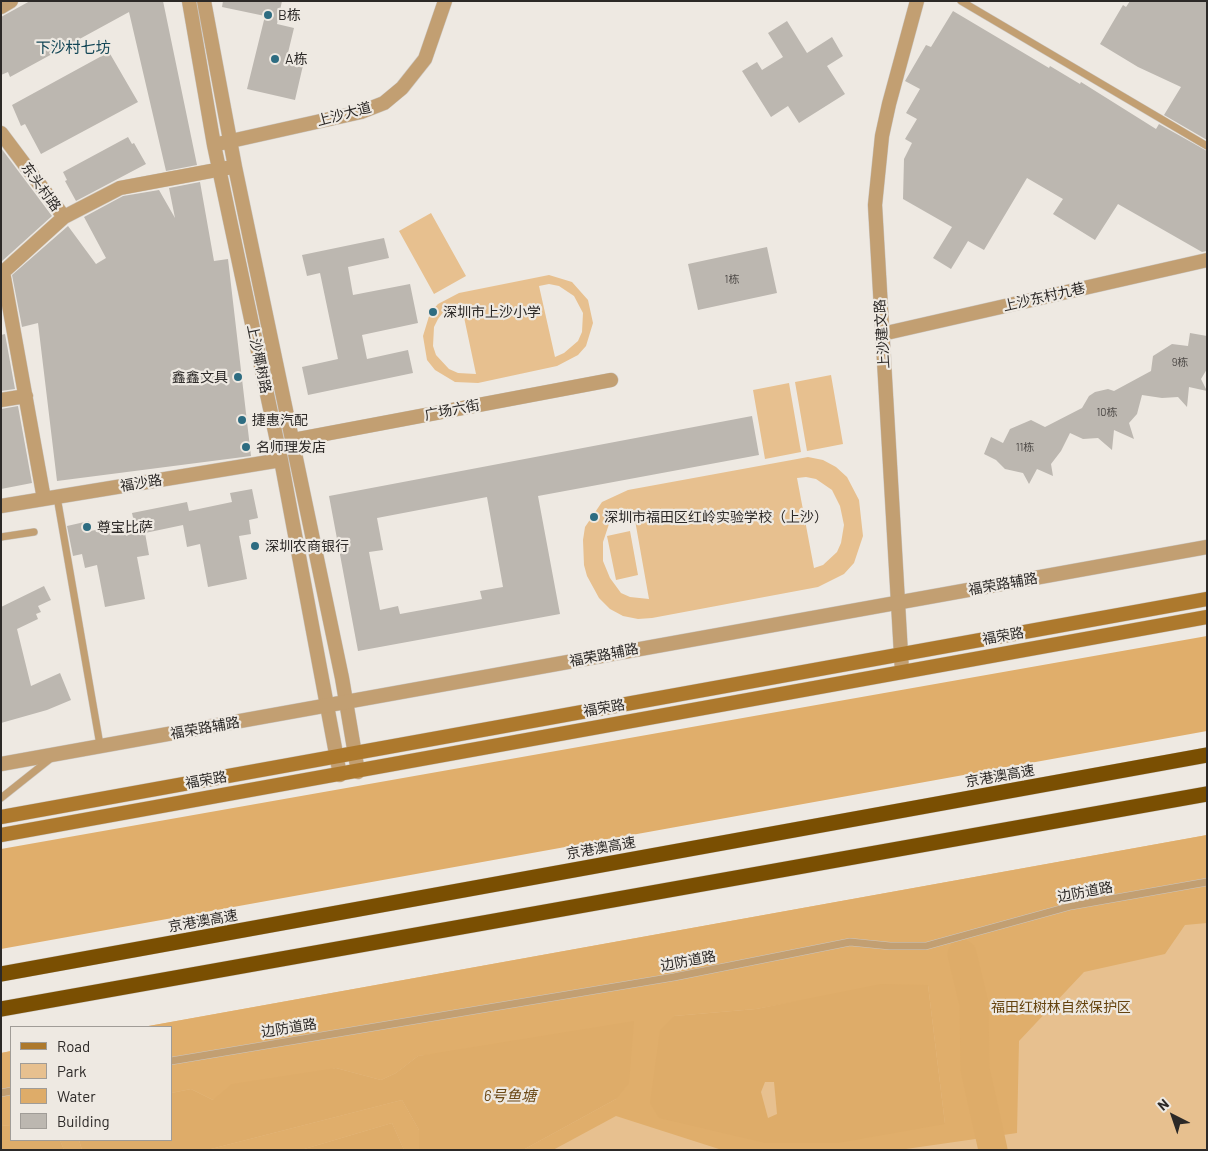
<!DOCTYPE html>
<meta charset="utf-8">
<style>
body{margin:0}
#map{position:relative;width:1208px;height:1151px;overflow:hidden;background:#eee9e2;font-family:Barlow,sans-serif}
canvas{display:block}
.frame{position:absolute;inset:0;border:2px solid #2c2927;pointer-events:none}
.legend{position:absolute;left:10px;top:1026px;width:162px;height:115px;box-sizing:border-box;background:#eee9e2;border:1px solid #a09c97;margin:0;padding:6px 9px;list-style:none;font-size:15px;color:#2c2927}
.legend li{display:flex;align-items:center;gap:10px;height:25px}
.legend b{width:25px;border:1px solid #a09c97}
.north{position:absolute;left:1148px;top:1091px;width:50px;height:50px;-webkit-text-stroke:4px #eee9e2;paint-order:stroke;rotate:319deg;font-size:14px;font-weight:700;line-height:20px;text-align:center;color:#2c2927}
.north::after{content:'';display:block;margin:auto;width:18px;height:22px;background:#2c2927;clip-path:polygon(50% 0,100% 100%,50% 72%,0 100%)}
</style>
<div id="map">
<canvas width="1208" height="1151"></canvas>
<div class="frame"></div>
<ul class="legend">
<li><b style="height:6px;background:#ad792d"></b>Road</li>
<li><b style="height:14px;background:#e7c08f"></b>Park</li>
<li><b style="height:14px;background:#deac69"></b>Water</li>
<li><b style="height:14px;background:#bcb7b0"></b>Building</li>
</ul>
<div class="north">N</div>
</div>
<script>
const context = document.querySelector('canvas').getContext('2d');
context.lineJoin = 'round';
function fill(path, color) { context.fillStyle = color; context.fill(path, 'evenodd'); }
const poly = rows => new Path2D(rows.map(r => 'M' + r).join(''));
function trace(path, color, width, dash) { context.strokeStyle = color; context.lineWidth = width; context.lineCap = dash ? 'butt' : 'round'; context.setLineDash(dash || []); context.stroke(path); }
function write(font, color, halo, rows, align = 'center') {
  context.font = font + ' Barlow,"Noto Sans SC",sans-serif'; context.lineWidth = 4.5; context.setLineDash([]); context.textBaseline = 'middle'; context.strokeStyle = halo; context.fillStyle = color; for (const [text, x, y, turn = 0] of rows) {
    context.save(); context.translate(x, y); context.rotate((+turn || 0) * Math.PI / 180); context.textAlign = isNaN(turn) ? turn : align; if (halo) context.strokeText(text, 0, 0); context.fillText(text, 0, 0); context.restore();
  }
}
const green = poly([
 [431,213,466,276,434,294,399,231],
 [549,275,572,282,588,300,593,323,586,346,578,355,557,366,478,383,455,382,435,370,427,360,423,336,430,313,438,304,459,293],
 [549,284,559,286,574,296,583,313,582,332,578,341,564,353,555,357,539,286],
 [461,303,476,374,458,373,449,369,436,355,433,346,434,327,438,319,444,311],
 [831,375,843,444,807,451,795,382],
 [789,383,801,452,765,459,753,390],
 [808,457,823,460,836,467,847,477,859,500,863,536,854,563,844,574,818,587,652,618,638,619,623,616,610,609,599,598,587,576,584,565,583,540,585,527,602,502,628,490],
 [806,477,816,479,832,490,840,506,844,525,841,543,837,552,823,565,814,568,797,478],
 [632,509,633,509,649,599,630,597,621,593,610,578,603,561,603,542,609,524,623,512],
 [630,531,638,575,616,580,607,536],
 [1207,835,1207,1150,1,1150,1,1053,11,1051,11,1140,171,1140,171,1027,143,1027]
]);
const forest = poly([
 [1207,636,1207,731,1,949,1,849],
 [1207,835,1207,923,1185,925,1165,954,1084,972,1019,1041,1017,1133,899,1150,722,1150,616,1116,553,1150,523,1150,616,1099,453,1052,418,1056,396,1073,381,1080,336,1068,213,1100,191,1089,171,1093,171,1027,143,1027],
 [928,985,945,1124,659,1118,674,1016,756,1009,810,999],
 [11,1051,11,1125,1,1126,1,1053],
 [402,1100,419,1130,420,1150,404,1150,392,1123,301,1150,207,1150],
 [60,1140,79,1140,82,1150,64,1150]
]);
const water = poly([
 [881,984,928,985,945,1124,838,1143,765,1143,659,1118,650,1103,660,1030,674,1016,756,1009],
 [765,1082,774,1082,777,1114,768,1118,761,1092],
 [634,1021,629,1083,616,1099,523,1150,419,1150,419,1130,402,1100,207,1150,82,1150,79,1140,171,1140,171,1093,191,1089,213,1100,232,1084,336,1068,381,1080,396,1073,418,1056],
 [392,1123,404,1150,301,1150],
 [11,1125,11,1140,60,1140,64,1150,1,1150,1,1126]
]);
const river = poly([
 [962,954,974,1004,975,1069,993,1150]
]);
const building = poly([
 [30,1,163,1,197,165,166,171,129,12,10,77,8,72,1,75,1,17],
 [223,1,282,1,277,24,294,28,287,57,304,61,295,100,247,89,265,16,222,7],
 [1130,1,1207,1,1207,140,1164,115,1181,87,1138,67,1100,44,1123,5,1126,7],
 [953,11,1049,68,1050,66,1080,84,1081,82,1156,129,1159,124,1207,151,1207,251,1202,252,1118,204,1095,240,1053,214,1063,199,1027,178,984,250,968,241,951,269,933,258,952,227,903,199,904,159,912,143,905,139,917,119,906,113,920,89,905,81,926,45,931,47],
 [787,21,807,53,832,37,843,56,827,66,845,94,799,123,788,106,771,117,742,71,757,62,762,70,783,57,768,33],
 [109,52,138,102,41,154,25,124,21,126,12,105],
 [128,137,132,144,134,143,146,164,76,201,65,181,67,180,63,172],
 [1,148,52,216,1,262],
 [200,182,214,261,228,259,251,456,57,481,38,323,22,327,12,275,68,226,96,264,106,258,84,217,123,196,159,190,175,218,169,188],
 [384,238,389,258,348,267,353,295,410,284,418,323,362,335,367,359,408,350,413,373,308,395,302,367,338,359,320,273,307,276,302,255],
 [767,247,777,293,698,310,688,264],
 [1190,333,1207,336,1207,369,1201,379,1207,391,1189,387,1187,407,1178,397,1162,398,1142,395,1137,414,1129,423,1134,439,1114,430,1112,450,1098,438,1083,439,1070,433,1061,451,1051,464,1053,476,1037,469,1029,484,1023,473,1005,469,996,460,984,454,991,437,1003,443,1010,429,1031,420,1045,427,1082,408,1089,396,1095,392,1108,389,1114,391,1151,371,1153,356,1172,344,1188,346],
 [5,334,15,389,1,391,1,335],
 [18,406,32,483,1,489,1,409],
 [752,416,759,455,538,496,560,614,358,651,329,496],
 [487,497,503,587,480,591,482,599,400,614,398,606,380,610,369,552,383,550,377,518],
 [252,489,258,518,249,520,251,534,239,536,247,579,208,587,200,544,187,547,183,525,145,533,149,555,137,557,145,599,105,607,97,565,85,568,82,554,73,556,67,526,89,521,90,531,129,524,134,522,132,513,187,502,189,511,232,502,230,493],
 [44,586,51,600,38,606,41,612,36,614,38,619,17,629,31,686,60,673,71,700,47,710,1,723,1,607]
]);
const service = poly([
 [961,1,1207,146],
 [57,497,100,745],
 [1,537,34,532],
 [1,798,50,759],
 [171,1061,674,977,850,942,890,946,926,946,1071,906,1207,882],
 [1,1093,11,1091]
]);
const minor = poly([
 [189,1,214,145,281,460,340,775],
 [204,1,235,167,342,678,358,772],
 [1,7,11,1],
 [1,133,64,217],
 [222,143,361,112,384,103,402,88,425,59,445,1],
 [3,272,44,499],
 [1,274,64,217,120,188,227,168],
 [882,334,1207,260],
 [1,400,26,396],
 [293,440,611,380],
 [1,506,281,460],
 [902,672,875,205,882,136,889,104,917,1]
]);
const tertiary = poly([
 [1,764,1207,547]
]);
const secondary = poly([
 [1,817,1207,599],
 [1,835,1207,617]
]);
const motorway = poly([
 [1,974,1207,755],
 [1,1009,1207,794]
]);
const markers = [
 [268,15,5,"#2d6c81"],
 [275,59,5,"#2d6c81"],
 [433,312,5,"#2d6c81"],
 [238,377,5,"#2d6c81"],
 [242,420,5,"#2d6c81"],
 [246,447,5,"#2d6c81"],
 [594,517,5,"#2d6c81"],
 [87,527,5,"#2d6c81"],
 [255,546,5,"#2d6c81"]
];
const numberNames = [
 ["1栋",732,279],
 ["9栋",1180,362],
 ["10栋",1107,412],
 ["11栋",1025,447]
];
const poiNames = [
 ["B栋",278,15],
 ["A栋",285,59],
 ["深圳市上沙小学",443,312],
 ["鑫鑫文具",228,377,"right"],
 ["捷惠汽配",252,420],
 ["名师理发店",256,447],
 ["深圳市福田区红岭实验学校（上沙）",604,517],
 ["尊宝比萨",97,527],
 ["深圳农商银行",265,546]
];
const streetNames = [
 ["上沙大道",344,114,-15],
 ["东头村路",41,187,54],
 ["上沙东村九巷",1044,297,-13],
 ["上沙建文路",882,334,-94],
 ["上沙椰树路",259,359,78],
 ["广场六街",452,410,-11],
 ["福沙路",141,483,-9],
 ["福荣路辅路",1003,584,-10],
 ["福荣路",1003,636,-10],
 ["福荣路辅路",604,655,-11],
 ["福荣路",604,708,-10],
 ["福荣路辅路",205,728,-10],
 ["京港澳高速",1000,776,-10],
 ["福荣路",206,780,-10],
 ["京港澳高速",601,848,-10],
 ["边防道路",1085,892,-11],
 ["京港澳高速",203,921,-10],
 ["边防道路",688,961,-11],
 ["边防道路",289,1028,-9]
];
const parkNames = [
 ["福田红树林自然保护区",1061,1007]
];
const neighbourhoodNames = [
 ["下沙村七坊",73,48]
];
const waterNames = [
 ["6号鱼塘",510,1096]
];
fill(green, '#e7c08f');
fill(forest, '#e0ae6b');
fill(water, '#deac69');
trace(river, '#deac69', 29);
fill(building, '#bcb7b0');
trace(service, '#cbc6c0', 8);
trace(minor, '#cbc6c0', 15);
trace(tertiary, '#cbc6c0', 15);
trace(secondary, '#cbc6c0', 15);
trace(motorway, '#cbc6c0', 16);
trace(service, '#c29f72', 7);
trace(minor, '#c29f72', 14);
trace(tertiary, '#c29f72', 14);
trace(secondary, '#ad792d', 14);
trace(motorway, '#7a4f02', 15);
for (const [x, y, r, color] of markers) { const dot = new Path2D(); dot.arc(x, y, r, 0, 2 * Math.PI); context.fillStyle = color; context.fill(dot); trace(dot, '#eee9e2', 2); }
write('11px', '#504c49', null, numberNames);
write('14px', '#2c2927', '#eee9e2', poiNames, 'left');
write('14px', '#2c2927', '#eee9e2', streetNames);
write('14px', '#64420d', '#eee9e2', parkNames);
write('15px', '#134757', '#eee9e2', neighbourhoodNames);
write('italic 15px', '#6c4916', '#eee9e2', waterNames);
</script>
